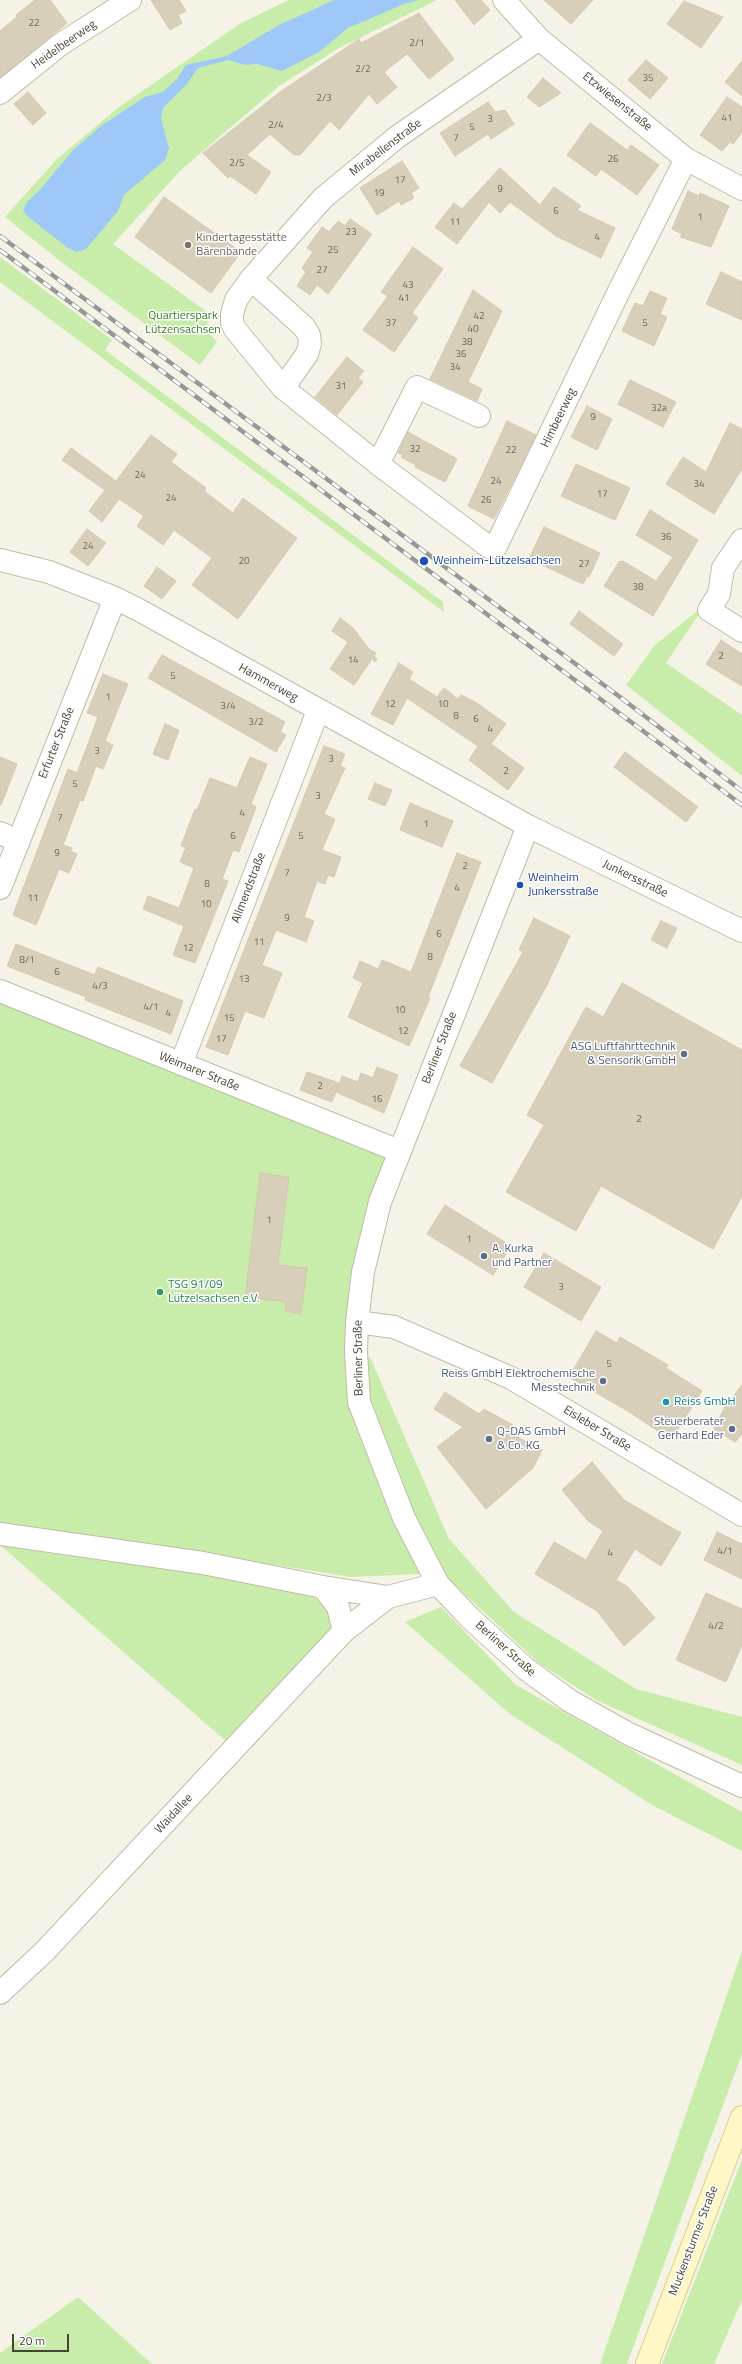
<!DOCTYPE html>
<meta charset="utf-8">
<style>
body{margin:0}
#map{position:relative;width:742px;height:2364px;overflow:hidden;background:#f5f2e6;font-family:"Titillium Web",sans-serif}
canvas{display:block}
.scale{position:absolute;left:12px;top:2334px;width:57px;height:18px;box-sizing:border-box;border:2px solid #484335;border-top:0;padding-left:5px;font-size:12px;line-height:14px;white-space:nowrap;color:#484335;-webkit-text-stroke:3px #fff;paint-order:stroke}
</style>
<div id="map">
<canvas width="742" height="2364"></canvas>
<div class="scale">20 m</div>
</div>
<script>
const context = document.querySelector('canvas').getContext('2d');
context.lineJoin = 'round';
function fill(path, color) { context.fillStyle = color; context.fill(path, 'evenodd'); }
const poly = rows => new Path2D(rows.map(r => 'M' + r).join(''));
function trace(path, color, width, dash) { context.strokeStyle = color; context.lineWidth = width; context.lineCap = dash ? 'butt' : 'round'; context.setLineDash(dash || []); context.stroke(path); }
function write(font, color, halo, rows, align = 'center') {
  context.font = font + ' "Titillium Web",sans-serif'; context.lineWidth = 3; context.setLineDash([]); context.textBaseline = 'middle'; context.strokeStyle = halo; context.fillStyle = color; for (const [text, x, y, turn = 0] of rows) {
    context.save(); context.translate(x, y); context.rotate((+turn || 0) * Math.PI / 180); context.textAlign = isNaN(turn) ? turn : align; if (halo) context.strokeText(text, 0, 0); context.fillText(text, 0, 0); context.restore();
  }
}
const green = poly([
 [289,0,437,0,339,48,279,86,181,170,113,244,207,312,208,332,217,342,200,365,60,261,5,217,57,159,119,107,241,23],
 [0,257,112,340,105,350,443,602,444,612,0,282],
 [706,604,666,663,742,715,742,776,626,685,655,645],
 [0,1002,389,1157,378,1176,353,1279,352,1361,370,1357,449,1539,514,1612,636,1689,742,1717,742,1765,596,1700,539,1663,442,1573,351,1577,0,1522],
 [0,1545,199,1573,311,1595,327,1607,332,1627,227,1742],
 [441,1607,516,1685,742,1812,742,1851,652,1805,510,1714,405,1622],
 [742,1951,742,2054,627,2364,600,2364],
 [742,2160,742,2300,714,2364,662,2364],
 [78,2297,152,2364,0,2364,0,2353]
]);
const water = poly([
 [334,0,419,0,404,4,348,28,319,52,282,71,257,64,246,65,228,60,198,68,187,84,163,108,161,119,169,148,165,160,124,195,118,211,86,249,77,252,68,248,27,216,23,211,27,202,39,191,74,149,101,126,145,97,163,92,177,79,186,65,227,56,279,25]
]);
const building = poly([
 [35,0,50,0,67,23,0,77,0,31,17,17,16,15,35,0],
 [151,0,179,0,186,11,178,15,182,23,170,30,151,0],
 [455,0,481,0,490,10,474,25,455,0],
 [544,0,593,0,571,24,544,0],
 [684,1,723,17,701,48,667,24,684,1],
 [419,13,454,59,429,79,407,54,384,72,397,87,377,104,369,94,339,130,330,121,300,155,294,155,270,134,247,155,271,172,256,194,230,176,228,178,203,153,280,92,359,39,361,43,419,13],
 [646,60,668,78,650,99,628,80,646,60],
 [742,61,742,96,725,82,742,61],
 [543,78,561,93,539,107,527,97,543,78],
 [28,92,46,113,33,125,14,104,28,92],
 [727,97,742,107,742,132,733,144,730,142,722,151,700,135,727,97],
 [488,102,495,112,505,110,514,124,491,139,488,134,455,156,440,133,488,102],
 [590,123,627,150,631,145,659,165,637,195,601,169,596,176,567,155,590,123],
 [402,161,419,188,411,193,414,198,401,205,399,201,377,215,360,188,402,161],
 [500,168,540,205,554,187,581,206,577,210,615,228,601,258,556,236,510,202,500,213,489,202,457,244,435,227,454,203,462,209,500,168],
 [688,191,699,196,700,193,729,206,711,247,680,237,682,234,672,229,688,191],
 [164,197,241,252,211,293,135,237,164,197],
 [350,219,372,234,328,294,317,285,310,295,297,286,306,272,302,268,313,252,307,248,322,227,329,232,338,221,345,226,350,219],
 [413,247,443,269,412,313,418,318,394,352,363,330,388,296,381,292,413,247],
 [721,272,742,282,742,320,706,304,721,272],
 [473,290,502,311,468,382,482,389,477,401,430,379,473,290],
 [650,291,667,298,660,314,667,317,654,346,622,331,635,303,643,306,650,291],
 [347,357,364,371,358,378,363,382,337,415,315,397,347,357],
 [630,380,676,402,663,427,618,404,630,380],
 [587,406,612,419,597,450,571,437,587,406],
 [507,421,536,435,494,519,468,506,507,421],
 [730,423,742,429,742,469,714,514,666,484,683,457,706,472,730,423],
 [408,432,457,459,445,482,415,467,416,465,401,457,403,455,398,453,408,432],
 [151,435,177,454,171,462,206,488,204,491,233,513,243,498,297,538,238,619,192,585,212,558,174,530,163,545,137,526,144,516,119,499,102,522,89,511,105,490,62,460,71,448,116,481,151,435],
 [576,464,630,488,615,520,561,496,576,464],
 [650,510,698,540,653,616,604,586,619,562,623,561,656,581,673,557,636,535,650,510],
 [544,527,600,553,589,577,587,576,583,584,529,559,544,527],
 [87,529,106,543,88,566,70,552,87,529],
 [157,567,176,581,162,599,144,586,157,567],
 [579,611,623,644,614,656,570,624,579,611],
 [340,618,353,628,369,649,376,653,374,656,377,659,375,662,372,659,354,685,330,669,348,642,332,631,340,618],
 [721,640,742,654,742,686,706,664,721,640],
 [162,655,285,722,280,732,286,735,276,752,148,678,162,655],
 [399,663,413,672,409,679,437,697,444,688,458,699,461,695,477,703,506,724,491,744,524,768,508,790,469,760,478,746,407,698,393,725,371,714,399,663],
 [103,674,128,684,105,741,113,745,103,769,96,766,83,801,80,800,63,845,72,848,70,851,77,854,69,873,59,869,36,925,13,915,68,769,77,773,98,717,87,713,103,674],
 [165,724,179,730,168,760,153,754,165,724],
 [324,746,345,754,340,766,345,768,324,814,335,819,322,850,341,857,334,877,328,875,325,884,317,881,304,917,314,921,306,942,276,930,262,965,282,973,264,1018,245,1011,228,1055,206,1047,324,746],
 [625,752,698,807,686,822,614,767,625,752],
 [0,757,17,764,1,805,0,805,0,757],
 [250,757,267,764,251,804,256,807,239,852,233,850,222,879,228,881,195,963,173,955,184,926,143,909,148,896,179,908,194,868,180,862,186,847,181,846,195,809,197,810,210,778,237,788,250,757],
 [375,783,392,790,385,806,368,799,375,783],
 [410,803,453,821,442,847,400,830,410,803],
 [457,853,481,862,428,997,430,998,409,1046,348,1017,363,983,353,978,360,961,378,969,382,960,411,972,457,853],
 [534,918,570,936,546,987,492,1083,460,1066,523,952,519,950,534,918],
 [661,921,677,928,667,948,651,940,661,921],
 [16,944,95,975,98,967,183,1001,171,1034,85,1000,86,997,7,966,16,944],
 [622,983,742,1050,742,1196,713,1249,601,1186,576,1231,506,1192,544,1125,527,1115,586,1007,603,1017,622,983],
 [377,1067,398,1075,384,1113,336,1092,332,1102,300,1090,307,1072,339,1083,337,1090,342,1076,358,1082,361,1073,373,1078,377,1067],
 [260,1173,289,1177,278,1265,307,1268,301,1314,285,1311,286,1302,245,1297,260,1173],
 [445,1205,511,1246,493,1275,427,1234,445,1205],
 [544,1253,601,1287,581,1321,524,1287,544,1253],
 [596,1331,617,1343,620,1337,668,1365,666,1368,702,1391,671,1440,631,1413,569,1377,596,1331],
 [742,1385,742,1434,735,1442,714,1429,725,1407,742,1385],
 [445,1392,479,1414,484,1409,513,1425,508,1432,542,1450,533,1468,486,1509,437,1447,463,1427,434,1409,445,1392],
 [592,1462,624,1500,681,1533,661,1566,635,1549,616,1580,628,1587,655,1618,624,1646,597,1611,535,1574,554,1542,586,1560,603,1531,588,1521,562,1490,592,1462],
 [717,1532,742,1544,742,1579,704,1560,717,1532],
 [706,1593,742,1609,742,1645,726,1682,676,1660,706,1593]
]);
const minor = poly([
 [504,0,539,39,686,159,742,189],
 [539,39,397,137,323,198,251,279,236,300,232,314,232,323,235,329,283,388,378,464,489,547,496,546,620,289,686,159],
 [0,93,61,44,130,0],
 [251,279,304,327,309,335,310,344,307,354,283,388],
 [378,464,417,387,479,416],
 [742,540,723,568,719,594,709,610,742,631],
 [0,560,49,572,115,598,139,610,528,826,742,931],
 [528,826,380,1202,363,1272,357,1322,356,1352,359,1402,404,1518,438,1584,470,1618,526,1669,570,1701,629,1734,742,1786],
 [0,833,18,841],
 [0,888,115,598],
 [0,991,399,1151],
 [181,1064,318,711],
 [357,1322,394,1327,511,1378,742,1515],
 [0,1534,203,1563,323,1587,388,1597],
 [323,1587,338,1607,344,1631],
 [0,1993,44,1952,344,1631,388,1597,438,1584]
]);
const secondary = poly([
 [647,2364,742,2117]
]);
const rail = poly([
 [0,236,620,697,742,791],
 [0,250,742,805]
]);
const markers = [
 [188,245,4,"#8d6e63"],
 [424,561,5,"#1a4fb4"],
 [520,885,4,"#1a4fb4"],
 [684,1054,4,"#5c6f8a"],
 [484,1256,4,"#5c6f8a"],
 [160,1292,4,"#2e9e5b"],
 [603,1381,4,"#5c6f8a"],
 [666,1402,4,"#0f9aa8"],
 [732,1429,4,"#5c6f8a"],
 [489,1439,4,"#5c6f8a"]
];
const numberNames = [
 ["22",34,24],
 ["2/1",417,44],
 ["2/2",363,70],
 ["35",648,79],
 ["2/3",324,99],
 ["41",727,119],
 ["3",490,120],
 ["2/4",276,126],
 ["5",472,128],
 ["7",456,139],
 ["26",613,160],
 ["2/5",237,164],
 ["17",400,181],
 ["9",500,190],
 ["19",379,194],
 ["6",556,212],
 ["1",700,218],
 ["11",455,223],
 ["23",351,233],
 ["4",597,238],
 ["25",333,251],
 ["27",322,271],
 ["43",408,286],
 ["41",404,299],
 ["42",479,317],
 ["37",391,324],
 ["5",645,324],
 ["40",473,330],
 ["38",467,343],
 ["36",461,355],
 ["34",455,368],
 ["31",341,387],
 ["32a",659,409],
 ["9",593,418],
 ["32",415,450],
 ["22",511,451],
 ["24",140,476],
 ["24",496,482],
 ["34",699,485],
 ["17",602,495],
 ["24",171,499],
 ["26",486,501],
 ["36",666,538],
 ["24",88,547],
 ["20",244,562],
 ["27",584,565],
 ["38",638,588],
 ["2",721,657],
 ["14",353,661],
 ["5",173,677],
 ["1",108,698],
 ["12",390,705],
 ["10",443,705],
 ["3/4",228,707],
 ["8",456,717],
 ["6",476,720],
 ["3/2",256,723],
 ["4",490,730],
 ["3",97,752],
 ["3",331,760],
 ["2",506,772],
 ["5",75,785],
 ["3",318,797],
 ["4",242,814],
 ["7",60,819],
 ["1",426,825],
 ["6",233,837],
 ["5",301,837],
 ["9",57,854],
 ["2",465,867],
 ["7",287,874],
 ["8",207,885],
 ["4",457,889],
 ["11",33,899],
 ["10",206,905],
 ["9",287,919],
 ["6",439,935],
 ["11",259,943],
 ["12",188,949],
 ["8",430,958],
 ["8/1",27,961],
 ["6",57,973],
 ["13",244,980],
 ["4/3",100,987],
 ["4/1",151,1008],
 ["10",400,1011],
 ["4",168,1014],
 ["15",229,1019],
 ["12",403,1032],
 ["17",221,1040],
 ["2",320,1087],
 ["16",377,1100],
 ["2",639,1120],
 ["1",269,1221],
 ["1",469,1240],
 ["3",561,1288],
 ["5",609,1365],
 ["4/1",725,1552],
 ["4",610,1554],
 ["4/2",716,1627]
];
const streetNames = [
 ["Heidelbeerweg",64,45,-35],
 ["Etzwiesenstraße",617,102,39],
 ["Mirabellenstraße",386,148,-37],
 ["Himbeerweg",559,418,-64],
 ["Hammerweg",268,683,29],
 ["Erfurter Straße",57,743,-68],
 ["Junkersstraße",635,879,26],
 ["Allmendstraße",249,888,-69],
 ["Berliner Straße",440,1048,-69],
 ["Weimarer Straße",199,1072,22],
 ["Berliner Straße",359,1358,-91],
 ["Eisleber Straße",597,1429,31],
 ["Berliner Straße",505,1649,42],
 ["Waidallee",174,1814,-47],
 ["Muckensturmer Straße",694,2241,-69]
];
const educationNames = [
 ["Kindertagesstätte",196,238],
 ["Bärenbande",196,252]
];
const parkNames = [
 ["Quartierspark",183,316],
 ["Lützensachsen",183,330]
];
const transitNames = [
 ["Weinheim-Lützelsachsen",433,561],
 ["Weinheim",528,878],
 ["Junkersstraße",528,892]
];
const serviceNames = [
 ["ASG Luftfahrttechnik",676,1047],
 ["& Sensorik GmbH",676,1061],
 ["A. Kurka",492,1249,"left"],
 ["und Partner",492,1263,"left"],
 ["Reiss GmbH Elektrochemische",595,1374],
 ["Messtechnik",595,1388],
 ["Steuerberater",724,1422],
 ["Gerhard Eder",724,1436],
 ["Q-DAS GmbH",497,1432,"left"],
 ["& Co. KG",497,1446,"left"]
];
const leisureNames = [
 ["TSG 91/09",168,1285],
 ["Lützelsachsen e.V.",168,1299]
];
const cultureNames = [
 ["Reiss GmbH",674,1402]
];
fill(green, '#c8edab');
fill(water, '#9dc8f7');
fill(building, '#d8cfbb');
trace(building, '#d3c9ad', 1);
trace(minor, '#c1bba8', 24);
trace(secondary, '#d9ce92', 24);
trace(minor, '#fff', 22);
trace(secondary, '#fff8c6', 22);
trace(rail, '#979797', 4.5);
trace(rail, '#fff', 3, [9]);
for (const [x, y, r, color] of markers) { const dot = new Path2D(); dot.arc(x, y, r, 0, 2 * Math.PI); context.fillStyle = color; context.fill(dot); trace(dot, '#fff', 1.5); }
write('10px', '#6c6656', null, numberNames);
write('12px', '#484335', '#fff', streetNames);
write('12px', '#785e54', '#fff', educationNames, 'left');
write('12px', '#3b8022', '#fff', parkNames);
write('12px', '#164399', '#fff', transitNames, 'left');
write('12px', '#4e5e75', '#fff', serviceNames, 'right');
write('12px', '#27864d', '#fff', leisureNames, 'left');
write('12px', '#0d838f', '#fff', cultureNames, 'left');
</script>
